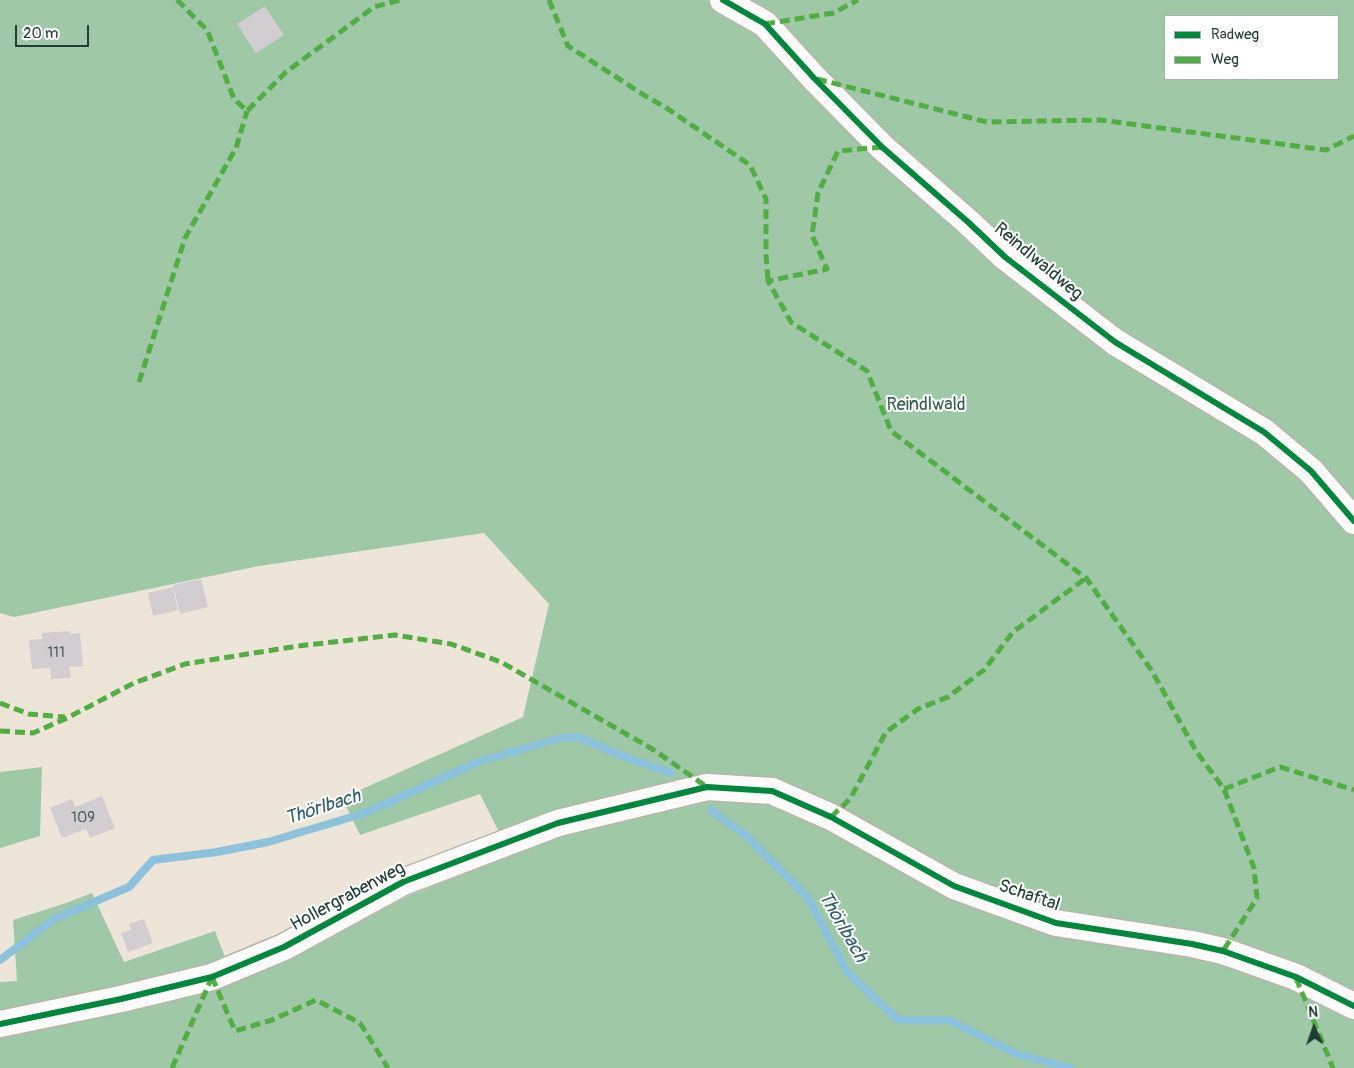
<!DOCTYPE html>
<meta charset="utf-8">
<style>
body{margin:0}
#map{position:relative;width:1354px;height:1068px;overflow:hidden;background:#eee5d9;font-family:Pangolin,sans-serif}
canvas{display:block}
.legend{position:absolute;left:1164px;top:15px;width:175px;height:65px;box-sizing:border-box;background:#fff;border:1px solid #a5b1ae;margin:0;padding:6px 9px;list-style:none;font-size:15px;color:#1f3d34}
.legend li{display:flex;align-items:center;gap:10px;height:25px}
.legend b{width:25px;border:1px solid #a5b1ae}
.north{position:absolute;left:1289px;top:1003px;width:50px;height:50px;-webkit-text-stroke:4px #fff;paint-order:stroke;rotate:357deg;font-size:14px;font-weight:700;line-height:20px;text-align:center;color:#1f3d34}
.north::after{content:'';display:block;margin:auto;width:18px;height:22px;background:#1f3d34;clip-path:polygon(50% 0,100% 100%,50% 72%,0 100%)}
.scale{position:absolute;left:15px;top:25px;width:74px;height:22px;box-sizing:border-box;border:2px solid #1f3d34;border-top:0;padding-left:6px;font-size:15px;line-height:18px;white-space:nowrap;color:#1f3d34;-webkit-text-stroke:4px #fff;paint-order:stroke}
</style>
<div id="map">
<canvas width="1354" height="1068"></canvas>
<ul class="legend">
<li><b style="height:6px;background:#00873e"></b>Radweg</li>
<li><b style="height:6px;background:#52ad45"></b>Weg</li>
</ul>
<div class="north">N</div>
<div class="scale">20 m</div>
</div>
<script>
const context = document.querySelector('canvas').getContext('2d');
context.lineJoin = 'round';
function fill(path, color) { context.fillStyle = color; context.fill(path, 'evenodd'); }
const poly = rows => new Path2D(rows.map(r => 'M' + r).join(''));
function trace(path, color, width, dash) { context.strokeStyle = color; context.lineWidth = width; context.lineCap = dash ? 'butt' : 'round'; context.setLineDash(dash || []); context.stroke(path); }
function write(font, color, halo, rows, align = 'center') {
  context.font = font + ' Pangolin,sans-serif'; context.lineWidth = 4; context.setLineDash([]); context.textBaseline = 'middle'; context.strokeStyle = halo; context.fillStyle = color; for (const [text, x, y, turn = 0] of rows) {
    context.save(); context.translate(x, y); context.rotate((+turn || 0) * Math.PI / 180); context.textAlign = isNaN(turn) ? turn : align; if (halo) context.strokeText(text, 0, 0); context.fillText(text, 0, 0); context.restore();
  }
}
const forest = poly([
 [0,0,1354,0,1354,990,1303,967,1235,940,1058,911,962,875,765,777,500,834,480,794,360,835,342,798,523,717,549,604,484,533,259,566,14,617,0,613],
 [1165,16,1338,16,1338,79,1165,79],
 [42,767,40,836,0,848,0,772],
 [711,800,768,803,821,825,950,895,1221,962,1317,1000,1354,1019,1354,1068,0,1068,0,982,17,981,13,920,66,903,92,893,124,962,215,931,226,960,289,959,410,895,562,835]
]);
const stream = poly([
 [711,810,750,839,808,898,847,972,898,1020,949,1020,1017,1054,1071,1068],
 [0,960,54,919,129,887,153,860,217,852,268,842,365,813,478,762,560,738,578,737,630,759,671,773]
]);
const building = poly([
 [265,6,284,35,256,53,237,24],
 [201,579,208,607,180,614,173,585],
 [173,587,178,610,153,616,148,593],
 [70,631,71,634,80,633,83,666,69,667,71,678,51,679,50,668,32,669,29,640,42,639,42,633],
 [102,796,115,828,90,838,86,829,62,838,50,808,72,799,75,807],
 [144,919,153,943,128,952,121,933,131,930,129,924]
]);
const minor = poly([
 [723,0,765,24,814,78,882,147,968,222,1005,257,1115,342,1264,432,1311,471,1354,521],
 [0,1024,121,999,212,977,284,947,403,882,558,823,707,787,772,791,831,817,954,886,1056,923,1192,944,1223,951,1296,977,1354,1006]
]);
const quiet = poly([
 [177,0,207,30,234,99,247,111,286,72,374,7,400,0],
 [549,0,568,46,647,97,665,107,750,165,766,199,766,255,768,281],
 [765,24,833,13,858,0],
 [817,79,987,122,1100,120,1326,150,1354,136],
 [882,147,838,151,818,193,812,235,827,269,768,281,791,322,867,371,891,431,1086,578,1152,671,1196,751,1224,789,1254,868,1257,898,1223,951],
 [139,382,185,238,236,148,247,111],
 [0,703,29,714,65,717],
 [0,731,33,733,67,718,134,683,185,664,298,646,395,635,451,644,501,662,654,750,707,787],
 [1224,789,1280,767,1354,790],
 [831,817,850,799,886,732,918,709,948,697,984,670,1013,632,1086,578],
 [212,977,235,1031,272,1020,316,1000,360,1023,388,1068],
 [1296,978,1333,1068],
 [172,1068,212,977]
]);
const cycleway = poly([
 [723,0,765,24,814,78,882,147,968,222,1005,257,1115,342,1264,432,1311,471,1354,521],
 [0,1024,121,999,212,977,284,947,403,882,558,823,707,787,772,791,831,817,954,886,1056,923,1192,944,1223,951,1296,977,1354,1006]
]);
const numberNames = [
 ["111",56,653],
 ["109",83,818]
];
const streetNames = [
 ["Reindlwaldweg",1038,262,40],
 ["Schaftal",1029,896,19],
 ["Hollergrabenweg",348,897,-28]
];
const parkNames = [
 ["Reindlwald",926,405]
];
const waterNames = [
 ["Thörlbach",323,808,-18],
 ["Thörlbach",842,927,60]
];
fill(forest, '#9fc8a7');
trace(stream, '#8dc2dc', 8);
fill(building, '#d2cdd0');
trace(minor, '#b7b5ac', 29);
trace(minor, '#fcfbf9', 26);
trace(quiet, '#52ad45', 5, [10, 5]);
trace(cycleway, '#00873e', 6);
write('15px', '#4c615b', null, numberNames);
write('18px', '#1f3d34', '#fff', streetNames);
write('18px', '#34614c', '#fff', parkNames);
write('italic 19px', '#336067', '#fff', waterNames);
</script>
